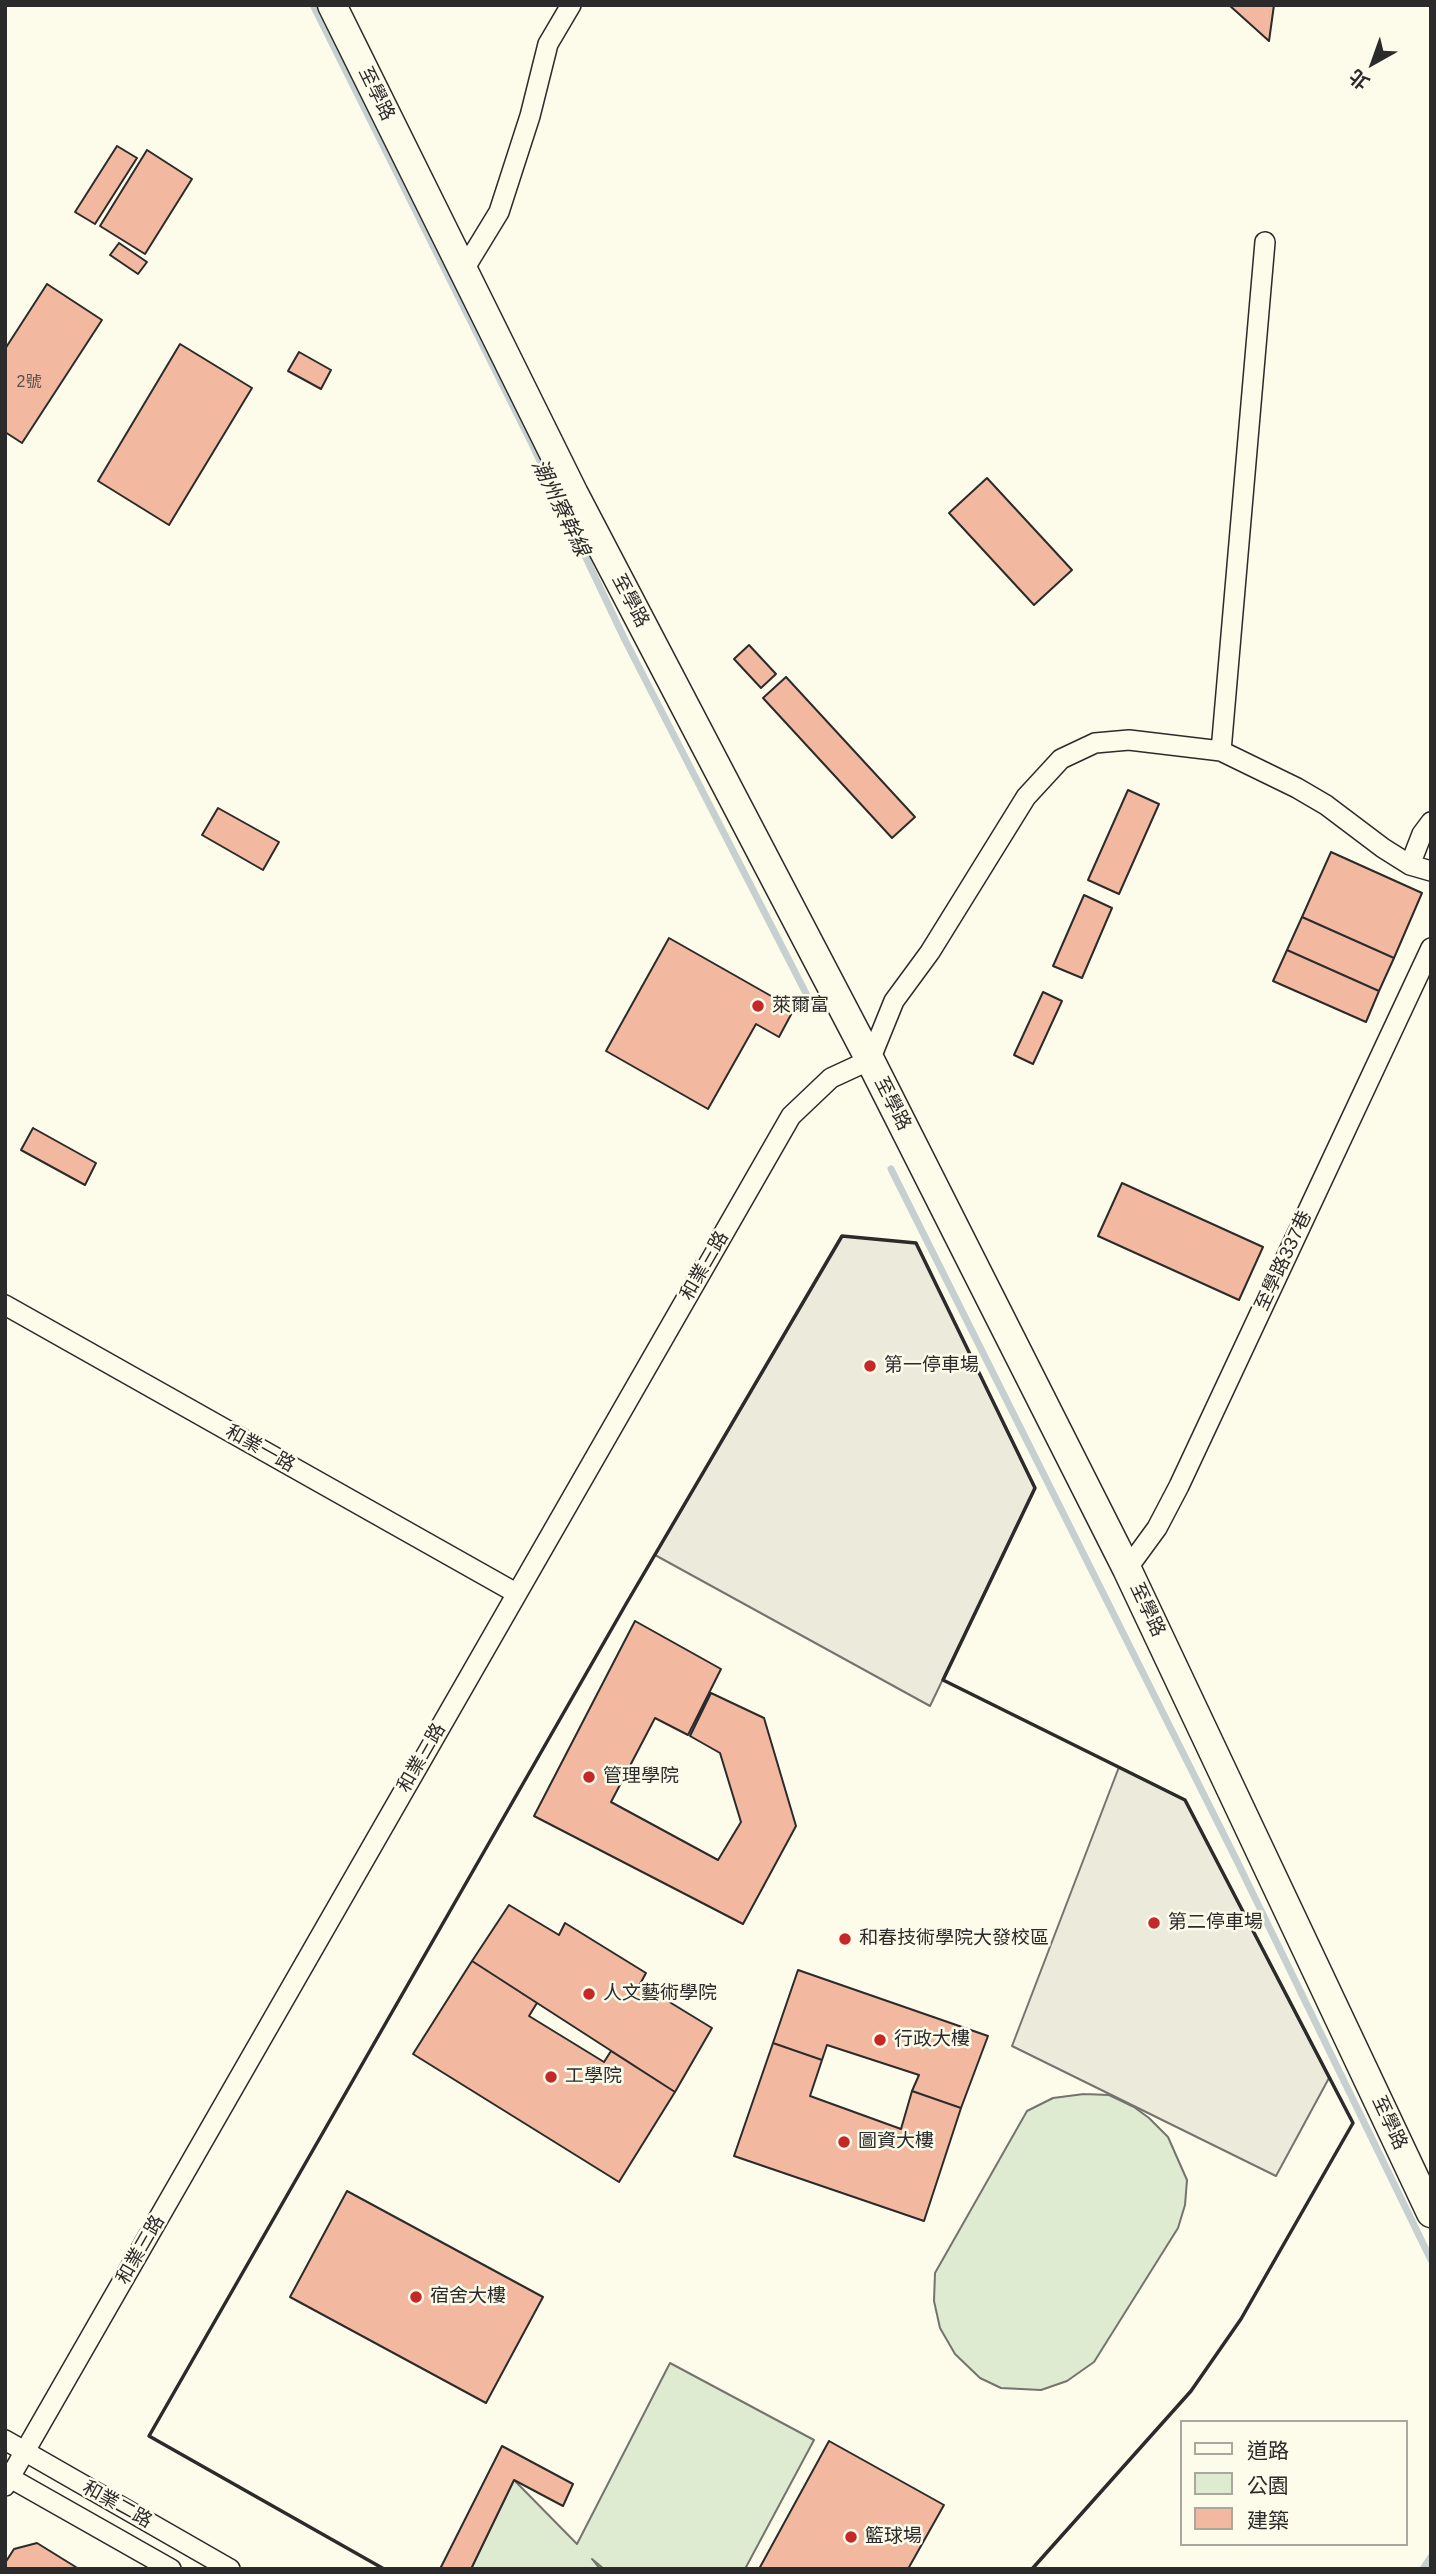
<!DOCTYPE html>
<meta charset="utf-8">
<style>
body{margin:0}
#map{position:relative;width:1436px;height:2574px;overflow:hidden;background:#fdfbea;font-family:Helvetica,"Noto Sans TC",sans-serif}
canvas{display:block}
.frame{position:absolute;inset:0;border:7px solid #2b2b2b;pointer-events:none}
.legend{position:absolute;left:1180px;top:2420px;width:228px;height:126px;box-sizing:border-box;background:#fdfbea;border:2px solid #a9a89e;margin:0;padding:9px 12px;list-style:none;font-size:21px;color:#2b2b2b}
.legend li{display:flex;align-items:center;gap:14px;height:35px}
.legend b{width:35px;border:2px solid #a9a89e}
.north{position:absolute;left:1338px;top:28px;width:70px;height:70px;-webkit-text-stroke:5px #fdfbea;paint-order:stroke;rotate:220deg;font-size:19px;font-weight:700;line-height:28px;text-align:center;color:#2b2b2b}
.north::after{content:'';display:block;margin:auto;width:24px;height:32px;background:#2b2b2b;clip-path:polygon(50% 0,100% 100%,50% 72%,0 100%)}
</style>
<div id="map">
<canvas width="1436" height="2574"></canvas>
<div class="frame"></div>
<ul class="legend">
<li><b style="height:9px;background:#fdfbea"></b>道路</li>
<li><b style="height:19px;background:#deebd1"></b>公園</li>
<li><b style="height:19px;background:#f2b8a0"></b>建築</li>
</ul>
<div class="north">北</div>
</div>
<script>
const context = document.querySelector('canvas').getContext('2d');
context.lineJoin = 'round';
function fill(path, color) { context.fillStyle = color; context.fill(path, 'evenodd'); }
const poly = rows => new Path2D(rows.map(r => 'M' + r).join(''));
function trace(path, color, width, dash) { context.strokeStyle = color; context.lineWidth = width; context.lineCap = dash ? 'butt' : 'round'; context.setLineDash(dash || []); context.stroke(path); }
function write(font, color, halo, rows, align = 'center') {
  context.font = font + ' Helvetica,"Noto Sans TC",sans-serif'; context.lineWidth = 5; context.setLineDash([]); context.textBaseline = 'middle'; context.strokeStyle = halo; context.fillStyle = color; for (const [text, x, y, turn = 0] of rows) {
    context.save(); context.translate(x, y); context.rotate((+turn || 0) * Math.PI / 180); context.textAlign = isNaN(turn) ? turn : align; if (halo) context.strokeText(text, 0, 0); context.fillText(text, 0, 0); context.restore();
  }
}
const green = poly([
 [1084,2094,1109,2095,1134,2107,1149,2118,1168,2137,1187,2180,1185,2205,1178,2228,1094,2362,1067,2381,1041,2390,1001,2388,980,2378,955,2354,940,2328,934,2301,935,2273,1027,2111,1053,2098,1084,2094],
 [670,2363,814,2440,745,2569,604,2569,592,2559,600,2569,471,2569,514,2480,577,2544,670,2363]
]);
const parking = poly([
 [842,1236,916,1243,1035,1488,930,1706,655,1555,842,1236],
 [1119,1767,1185,1800,1329,2078,1276,2176,1012,2046,1119,1767]
]);
const stream = poly([
 [313,5,531,442,625,640,813,1007],
 [891,1169,1237,1861,1431,2260],
 [1423,2569,1431,2557]
]);
const building = poly([
 [1229,5,1274,5,1269,41,1229,5],
 [117,146,137,158,95,224,75,212,117,146],
 [147,150,192,179,145,254,100,226,147,150],
 [119,243,147,262,138,274,110,255,119,243],
 [47,284,102,320,22,443,5,432,5,349,47,284],
 [180,344,252,388,169,525,98,481,180,344],
 [299,352,331,370,321,389,288,371,299,352],
 [987,478,1072,570,1034,605,949,513,987,478],
 [749,645,776,674,761,688,734,659,749,645],
 [786,677,915,817,892,838,763,698,786,677],
 [1128,790,1159,804,1119,894,1088,880,1128,790],
 [218,808,279,842,263,870,202,835,218,808],
 [1331,852,1422,893,1394,958,1302,917,1331,852],
 [1084,895,1112,908,1082,978,1053,966,1084,895],
 [1302,917,1394,958,1379,991,1287,950,1302,917],
 [669,938,794,1009,779,1037,756,1024,708,1109,606,1051,669,938],
 [1287,950,1379,991,1366,1022,1273,981,1287,950],
 [1043,992,1062,1001,1033,1064,1014,1055,1043,992],
 [33,1128,96,1163,85,1185,21,1150,33,1128],
 [1122,1183,1263,1247,1239,1300,1098,1236,1122,1183],
 [635,1621,721,1669,688,1735,655,1718,611,1802,718,1860,741,1822,720,1753,690,1736,711,1693,764,1718,796,1826,743,1924,534,1816,635,1621],
 [509,1905,559,1935,565,1923,646,1973,640,1984,712,2028,675,2092,472,1961,509,1905],
 [472,1961,537,2003,529,2016,604,2062,611,2051,675,2092,619,2182,413,2054,472,1961],
 [798,1970,988,2036,961,2108,912,2091,919,2075,827,2045,822,2060,773,2043,798,1970],
 [773,2043,822,2060,810,2096,901,2129,912,2091,961,2108,924,2221,734,2156,773,2043],
 [347,2191,543,2297,486,2403,290,2297,347,2191],
 [829,2441,944,2505,908,2569,759,2569,829,2441],
 [502,2446,573,2484,563,2506,514,2480,471,2569,440,2569,502,2446],
 [37,2543,79,2569,5,2569,5,2563,14,2549,37,2543]
]);
const street = poly([
 [463,271,499,212,530,116,548,44,571,5],
 [1221,751,1265,242],
 [1410,865,1422,834,1431,822],
 [5,1305,516,1593],
 [1127,1569,1157,1528,1179,1486,1431,948],
 [5,2440,230,2569],
 [5,2475,171,2569],
 [5,2486,791,1116,831,1078,870,1060,894,1001,930,952,1026,797,1061,759,1095,743,1129,740,1221,751,1297,788,1326,805,1383,848,1410,865,1431,871]
]);
const secondary = poly([
 [332,5,574,494,870,1060,1127,1569,1431,2213]
]);
const wall = poly([
 [384,2569,149,2436,626,1604,842,1236,916,1243,1035,1488,943,1680,1185,1800,1353,2123,1241,2319,1191,2391,1032,2569]
]);
const markers = [
 [758,1006,7,"#c62828"],
 [870,1366,7,"#c62828"],
 [589,1777,7,"#c62828"],
 [1154,1923,7,"#c62828"],
 [845,1939,7,"#c62828"],
 [589,1994,7,"#c62828"],
 [880,2040,7,"#c62828"],
 [551,2077,7,"#c62828"],
 [844,2142,7,"#c62828"],
 [416,2297,7,"#c62828"],
 [851,2537,7,"#c62828"]
];
const numberNames = [
 ["2號",29,383]
];
const streetNames = [
 ["至學路",376,94,64],
 ["至學路",630,601,62],
 ["至學路",892,1104,63],
 ["至學路337巷",1284,1261,-65],
 ["和業三路",705,1266,-60],
 ["和業一路",260,1449,29],
 ["至學路",1147,1610,65],
 ["和業三路",422,1758,-60],
 ["至學路",1389,2123,65],
 ["和業三路",141,2250,-60],
 ["和業二路",117,2505,29]
];
const poiNames = [
 ["萊爾富",772,1006],
 ["第一停車場",884,1366],
 ["管理學院",603,1777],
 ["第二停車場",1168,1923],
 ["和春技術學院大發校區",859,1939],
 ["人文藝術學院",603,1994],
 ["行政大樓",894,2040],
 ["工學院",565,2077],
 ["圖資大樓",858,2142],
 ["宿舍大樓",430,2297],
 ["籃球場",865,2537]
];
const waterNames = [
 ["潮州寮幹線",560,508,64]
];
fill(green, '#deebd1');
trace(green, '#74746e', 2);
fill(parking, '#eceadb');
trace(parking, '#74746e', 2);
trace(stream, '#c7d0d0', 7);
fill(building, '#f2b8a0');
trace(building, '#2b2b2b', 2);
trace(street, '#2b2b2b', 22);
trace(secondary, '#2b2b2b', 31);
trace(street, '#fdfbea', 19);
trace(secondary, '#fdfbea', 28);
trace(wall, '#2b2b2b', 3.5);
for (const [x, y, r, color] of markers) { const dot = new Path2D(); dot.arc(x, y, r, 0, 2 * Math.PI); context.fillStyle = color; context.fill(dot); trace(dot, '#fdfbea', 2.5); }
write('16px', '#5d4e48', null, numberNames);
write('19px', '#2b2b2b', '#fdfbea', streetNames);
write('19px', '#2b2b2b', '#fdfbea', poiNames, 'left');
write('italic 21px', '#2b2b2b', '#fdfbea', waterNames);
</script>
